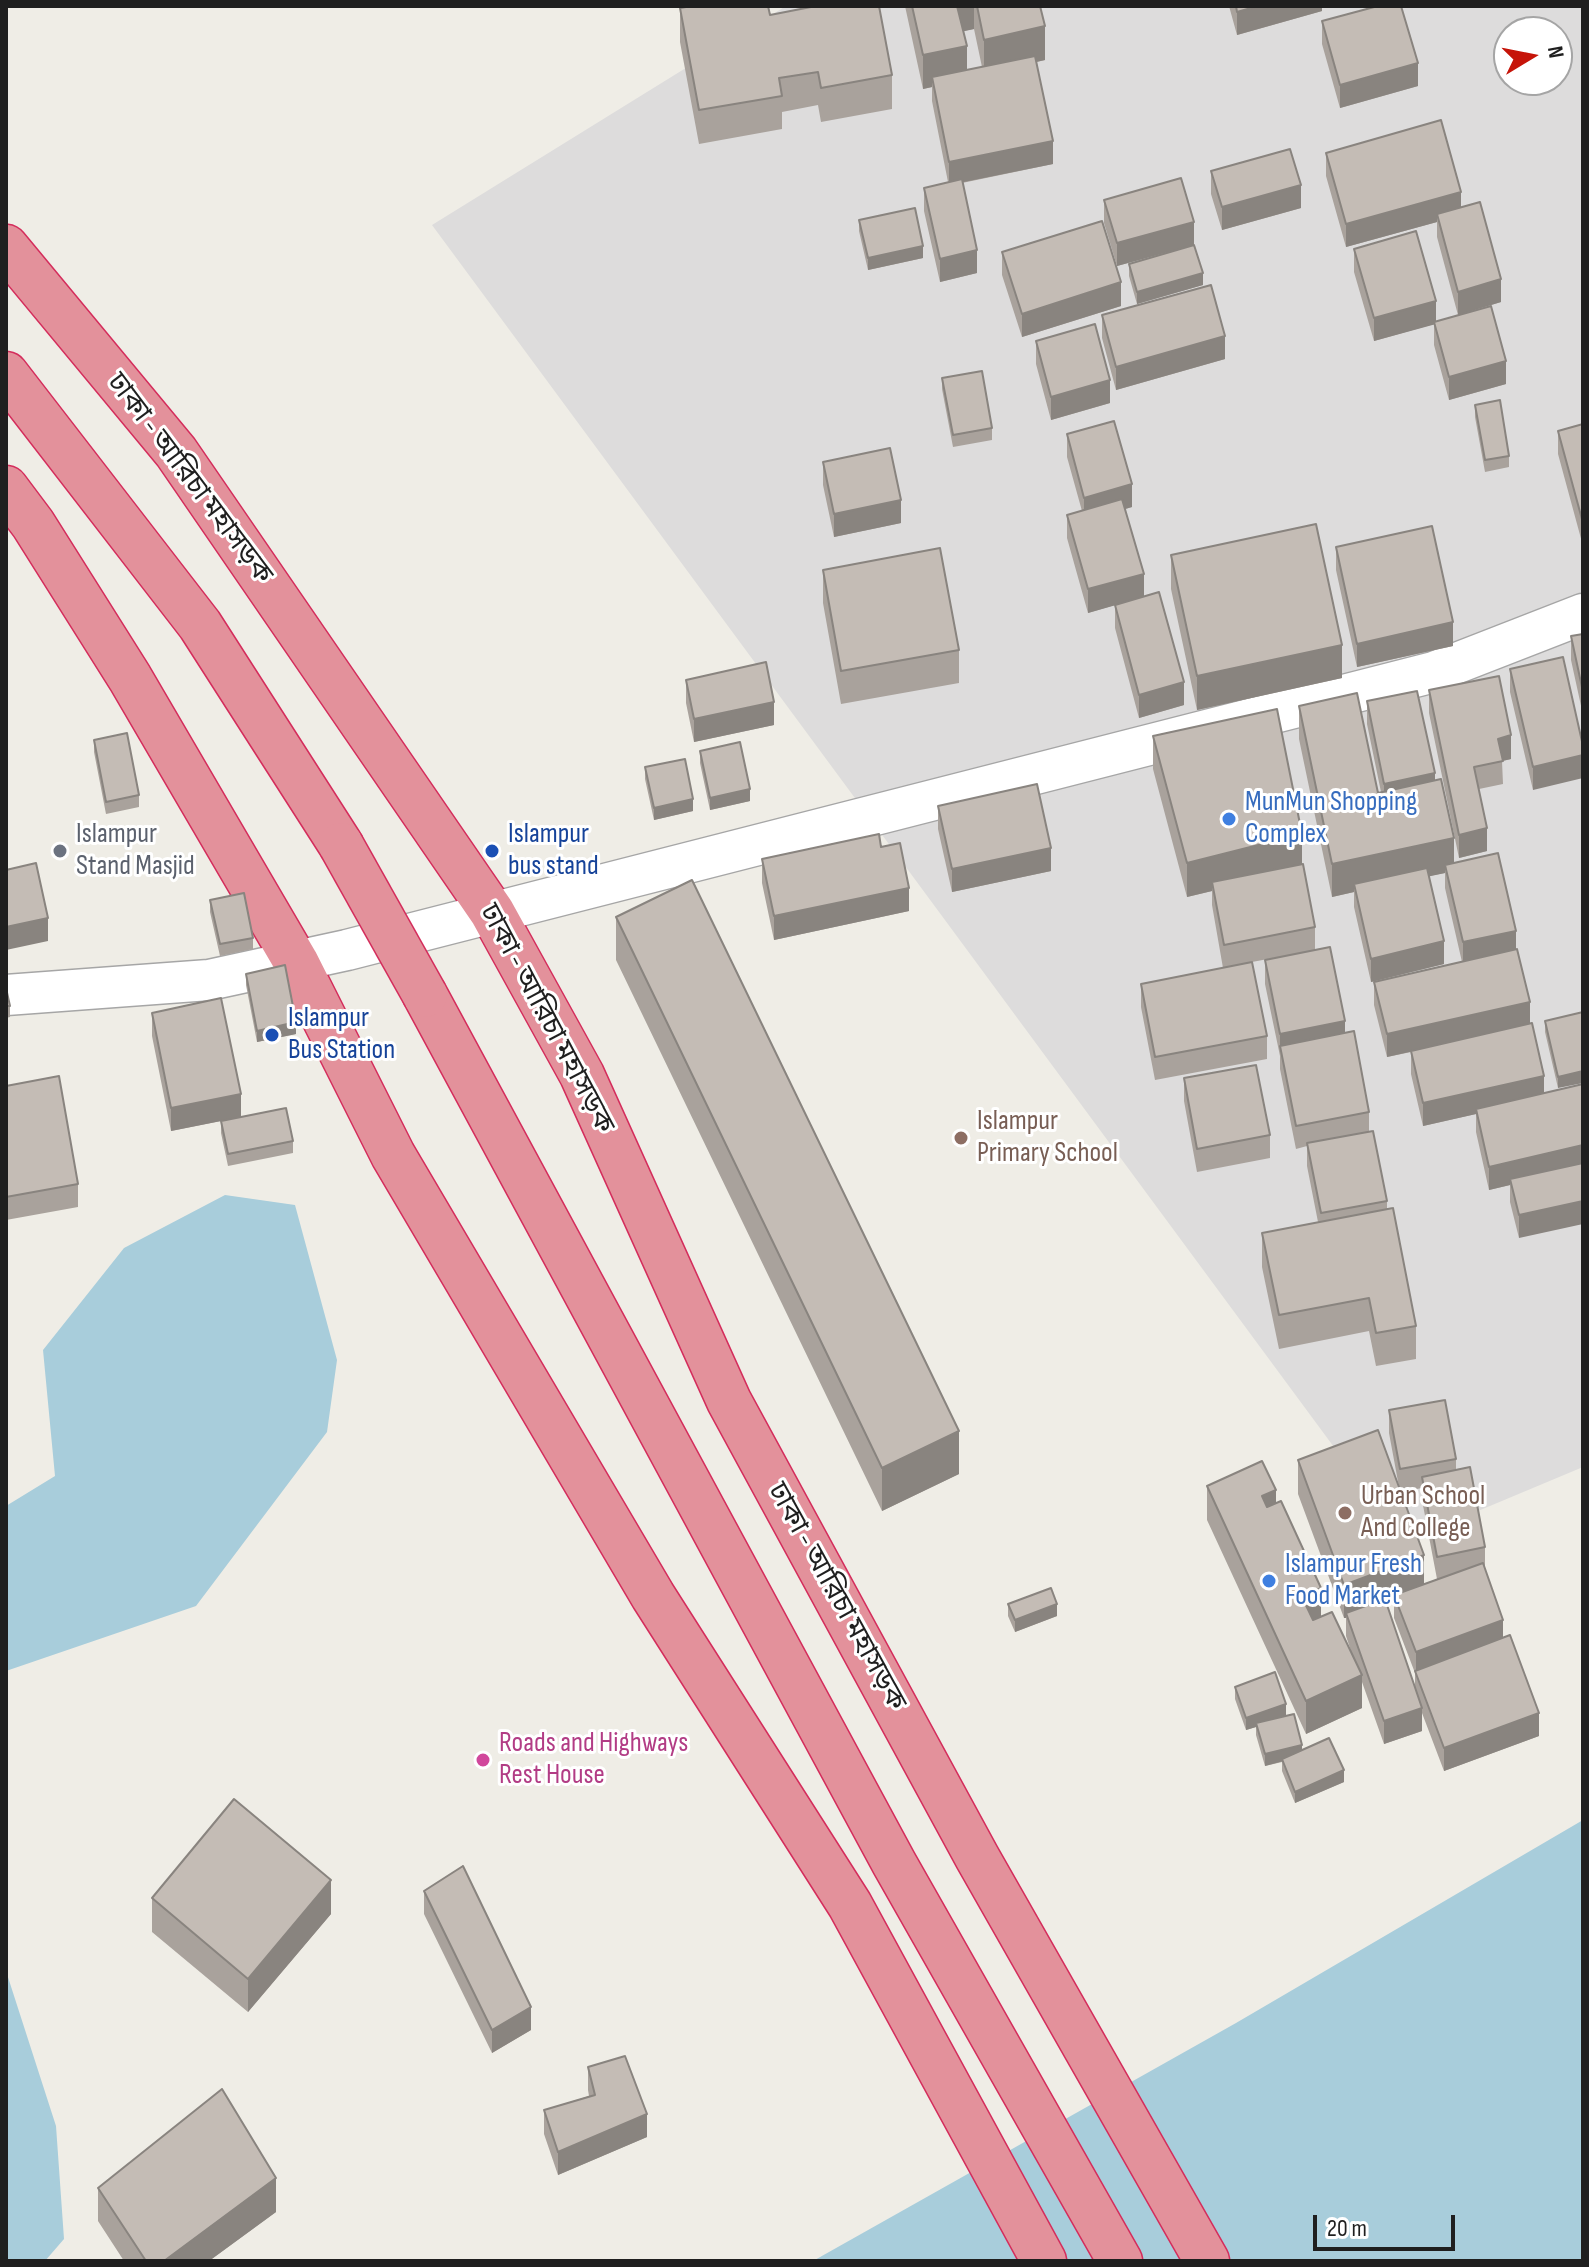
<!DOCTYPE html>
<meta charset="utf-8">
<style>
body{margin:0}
#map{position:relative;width:1589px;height:2267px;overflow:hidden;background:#efede6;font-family:"Sofia Sans Condensed",sans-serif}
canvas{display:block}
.frame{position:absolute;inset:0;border:8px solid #1f1f1f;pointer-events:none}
.north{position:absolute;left:1493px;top:16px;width:80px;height:80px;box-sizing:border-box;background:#fff;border:2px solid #a5a5a5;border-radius:50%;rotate:80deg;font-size:22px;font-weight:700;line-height:32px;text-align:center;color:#1f1f1f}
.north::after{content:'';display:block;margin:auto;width:28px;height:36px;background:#c61409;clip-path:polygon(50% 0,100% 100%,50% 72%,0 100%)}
.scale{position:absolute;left:1313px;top:2215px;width:142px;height:36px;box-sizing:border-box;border:4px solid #1f1f1f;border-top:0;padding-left:10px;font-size:24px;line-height:28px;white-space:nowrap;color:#1f1f1f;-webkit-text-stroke:6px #fff;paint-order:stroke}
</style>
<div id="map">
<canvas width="1589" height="2267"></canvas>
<div class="frame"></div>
<div class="north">N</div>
<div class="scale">20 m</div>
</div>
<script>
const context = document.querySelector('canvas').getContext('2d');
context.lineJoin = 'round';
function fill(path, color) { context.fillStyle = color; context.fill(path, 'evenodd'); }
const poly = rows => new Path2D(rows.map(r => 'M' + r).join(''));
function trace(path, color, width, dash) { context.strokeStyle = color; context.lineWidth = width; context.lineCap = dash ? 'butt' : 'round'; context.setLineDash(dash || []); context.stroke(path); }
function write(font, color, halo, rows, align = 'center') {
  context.font = font + ' "Sofia Sans Condensed","Noto Sans Bengali",sans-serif'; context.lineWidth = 6; context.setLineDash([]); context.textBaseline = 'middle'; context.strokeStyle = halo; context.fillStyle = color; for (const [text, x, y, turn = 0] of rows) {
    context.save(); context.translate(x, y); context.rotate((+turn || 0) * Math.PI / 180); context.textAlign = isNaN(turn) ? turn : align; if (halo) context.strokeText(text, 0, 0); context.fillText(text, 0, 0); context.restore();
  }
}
const residential = poly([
 [786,6,1583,6,1583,1467,1404,1542,432,225],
 [1509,32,1557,32,1557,80,1509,80]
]);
const water = poly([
 [225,1195,295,1205,337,1360,327,1432,196,1606,6,1671,6,1506,55,1476,43,1350,124,1248],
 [1583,1820,1583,2261,813,2261,1236,2023],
 [6,1971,56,2126,64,2239,45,2261,6,2261]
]);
const street = poly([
 [6,995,209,980,347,950,1434,672,1583,614]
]);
const highway = poly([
 [6,247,176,452,492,912,582,1075,729,1401,977,1857,1207,2261],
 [6,374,200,625,341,845],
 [6,488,33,524,130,678,296,962,393,1155,653,1596,850,1905,1044,2261],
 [425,995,894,1863,1120,2261]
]);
const highwayBridge = poly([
 [341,845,425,995]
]);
const wall = poly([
 [812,6,879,6,892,75,892,109,821,122,818,105,782,112,782,129,699,144,680,42,680,8,770,15,812,8],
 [905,6,1040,6,1045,60,1036,62,1053,164,962,183,977,273,940,282,924,211,924,188,948,182,932,101,932,87,923,89],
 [974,29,982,67,967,70,963,31],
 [1229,6,1322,6,1322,11,1237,35],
 [1322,21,1418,86,1340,108,1322,44],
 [1326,153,1461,207,1501,302,1458,315,1437,237,1437,222,1346,247,1326,176],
 [1211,171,1301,208,1222,230,1211,194],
 [1104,200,1194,245,1117,266,1104,223],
 [859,220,923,258,868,270,859,231],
 [1354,249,1436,321,1506,384,1449,400,1434,345,1434,324,1374,341,1354,272],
 [1002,252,1121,306,1022,337,1002,275],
 [1129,264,1203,285,1137,304,1129,276],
 [1102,315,1225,359,1116,390,1102,338],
 [1036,341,1110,403,1051,420,1036,364],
 [942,378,992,428,992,440,953,447,942,389],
 [1475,405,1509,456,1509,467,1485,472,1475,417],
 [1583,424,1583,546,1558,454,1558,431],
 [1067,434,1132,507,1125,509,1144,596,1184,705,1139,718,1115,628,1115,605,1088,613,1067,538,1067,515,1082,511,1067,457],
 [823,462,901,523,834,537,823,485],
 [1336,547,1453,646,1357,667,1336,570],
 [1171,555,1342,678,1197,710,1171,589],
 [823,570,959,650,959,683,841,704,823,603],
 [1583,634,1583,715,1571,660,1571,636],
 [1563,657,1533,790,1510,692,1510,669],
 [686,680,774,725,694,742,686,703],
 [1429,690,1511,759,1502,761,1503,784,1479,789,1487,851,1459,858,1429,713],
 [1367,701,1435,781,1454,863,1516,950,1530,1002,1519,1238,1510,1202,1510,1185,1489,1190,1476,1132,1476,1114,1423,1126,1411,1074,1411,1052,1387,1057,1374,1005,1374,982,1462,962,1445,888,1445,873,1429,876,1444,964,1371,982,1354,907,1354,892,1332,897,1299,739,1299,706,1378,793,1381,792,1367,724],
 [1153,736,1302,865,1315,927,1315,950,1345,1033,1369,1112,1369,1132,1387,1201,1387,1209,1416,1326,1416,1359,1376,1366,1369,1331,1279,1349,1262,1267,1262,1233,1318,1222,1307,1166,1307,1146,1296,1149,1280,1069,1280,1056,1265,984,1265,960,1289,955,1252,962,1267,1036,1267,1059,1155,1080,1141,1007,1141,984,1223,968,1212,905,1212,891,1187,897,1153,769],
 [94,740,139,795,139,807,106,814,94,752],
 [700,751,750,801,710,810,700,763],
 [645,767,693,811,654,820,645,779],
 [938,806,1051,871,952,892,938,829],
 [881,847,909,911,774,940,762,883,762,859],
 [210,900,253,938,253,949,220,956,210,912],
 [616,917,959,1474,882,1511,616,960],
 [246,974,296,1034,257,1042,246,985],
 [6,988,10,1006,10,1017,6,1018],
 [1583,1012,1558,1088,1545,1032,1545,1021],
 [152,1013,241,1117,171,1131,152,1036],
 [1184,1078,1270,1135,1270,1158,1197,1172,1184,1101],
 [6,1086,78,1184,78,1207,6,1220],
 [221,1121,293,1141,293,1153,228,1166,221,1133],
 [1389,1410,1456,1459,1456,1470,1485,1547,1485,1571,1503,1638,1539,1736,1444,1771,1422,1713,1422,1731,1384,1744,1362,1682,1362,1708,1306,1734,1207,1520,1207,1486,1276,1503,1321,1617,1352,1654,1346,1636,1346,1618,1344,1618,1298,1494,1298,1460,1399,1487,1389,1433],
 [1422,1488,1422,1500,1437,1579,1424,1584,1401,1492],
 [1394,1600,1394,1618,1415,1673,1415,1686,1386,1603],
 [1008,1604,1057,1616,1015,1632,1008,1616],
 [1235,1687,1286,1715,1302,1750,1344,1782,1295,1803,1282,1771,1282,1762,1265,1766,1256,1735,1256,1727,1246,1730,1235,1699],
 [424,1891,531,2030,492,2053,424,1914],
 [152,1898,331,1914,248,2012,152,1932],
 [588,2067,647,2137,558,2175,544,2134,544,2110,589,2096,588,2090],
 [98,2188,276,2212,209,2261,124,2261,98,2221]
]);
const shadedWall = poly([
 [956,6,974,6,974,29,956,33],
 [1258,6,1322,6,1322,11,1237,35,1237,12],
 [1045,26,1045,60,984,74,984,40],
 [967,46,967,80,932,77,932,87,923,89,923,55],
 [1418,63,1418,86,1340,108,1340,85],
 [1053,141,1053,164,949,185,949,162],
 [1301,185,1301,208,1222,230,1222,207],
 [1461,192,1461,215,1437,214,1437,222,1346,247,1346,224],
 [1194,222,1194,245,1117,266,1117,243],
 [923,246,923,258,868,270,868,258],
 [977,250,977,273,940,282,940,259],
 [1203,273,1203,285,1137,304,1137,292],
 [1501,279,1501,302,1458,315,1458,292],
 [1121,282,1121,306,1022,337,1022,314],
 [1436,301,1436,324,1374,341,1374,318],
 [1225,336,1225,359,1116,390,1116,367],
 [1506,361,1506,384,1449,400,1449,377],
 [1110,380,1110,403,1051,420,1051,397],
 [1132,484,1132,507,1084,521,1084,498],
 [901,500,901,523,834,537,834,514],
 [1144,574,1144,597,1088,613,1088,589],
 [1453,622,1453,646,1357,667,1357,644],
 [1342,645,1342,678,1197,710,1197,676],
 [1184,682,1184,705,1139,718,1139,695],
 [774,702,774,725,694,742,694,719],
 [1511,735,1511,759,1498,762,1498,739],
 [1583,755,1583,778,1533,790,1533,767],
 [1435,773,1435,796,1384,808,1384,784],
 [750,789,750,801,710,810,710,798],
 [693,799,693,811,654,820,654,808],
 [1487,828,1487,851,1459,858,1459,835],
 [1302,834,1302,868,1212,882,1212,891,1187,897,1187,863],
 [1454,838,1454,871,1445,865,1445,873,1356,892,1354,884,1354,892,1332,897,1332,864],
 [1051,848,1051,871,952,892,952,869],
 [909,888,909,911,774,940,774,916],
 [48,918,48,941,6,950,6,927],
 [1516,931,1516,954,1463,966,1463,942],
 [1444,941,1444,964,1371,982,1371,959],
 [1530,1002,1530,1025,1387,1057,1387,1034],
 [1345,1021,1345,1044,1280,1048,1280,1034],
 [296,1022,296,1034,257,1042,257,1031],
 [1583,1071,1583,1083,1558,1088,1558,1077],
 [1544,1076,1544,1099,1476,1109,1476,1114,1423,1126,1423,1103],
 [241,1094,241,1117,171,1131,171,1108],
 [1583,1145,1583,1169,1510,1179,1510,1185,1489,1190,1489,1167],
 [1583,1201,1583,1224,1519,1238,1519,1215],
 [959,1431,959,1474,882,1511,882,1468],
 [1276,1490,1276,1523,1262,1496],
 [1424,1555,1424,1589,1394,1595,1394,1600,1348,1617,1346,1613,1346,1618,1344,1618,1344,1585],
 [1321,1588,1321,1622,1302,1630,1302,1597],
 [1057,1604,1057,1616,1015,1632,1015,1620],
 [1503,1620,1503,1643,1416,1675,1416,1652],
 [1362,1675,1362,1708,1306,1734,1306,1701],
 [1286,1704,1286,1716,1256,1723,1256,1727,1246,1730,1246,1718],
 [1422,1708,1422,1731,1384,1744,1384,1721],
 [1539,1713,1539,1736,1444,1771,1444,1748],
 [1302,1745,1302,1756,1265,1766,1265,1754],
 [1344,1770,1344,1782,1295,1803,1295,1792],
 [331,1880,331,1914,248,2012,248,1979],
 [531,2007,531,2030,492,2053,492,2030],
 [647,2114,647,2137,558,2175,558,2152],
 [276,2178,276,2212,209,2261,164,2261]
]);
const building = poly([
 [692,6,768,6,770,15,816,6,879,6,892,75,821,88,818,72,779,78,782,96,699,110,680,8,692,6],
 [912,6,957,6,967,46,923,55,912,6],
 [977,6,1040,6,1045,26,984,40,977,6],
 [1236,6,1258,6,1237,12,1236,6],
 [1378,6,1401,6,1418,63,1340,85,1322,21,1378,6],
 [1035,56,1053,141,949,162,932,77,1035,56],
 [1441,120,1461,192,1346,224,1326,153,1441,120],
 [1290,149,1301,185,1222,207,1211,171,1290,149],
 [1181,178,1194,222,1117,243,1104,200,1181,178],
 [962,179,977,250,940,259,924,188,962,179],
 [1480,202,1501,279,1458,292,1437,214,1480,202],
 [915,208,923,246,868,258,859,220,915,208],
 [1102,221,1121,282,1022,314,1002,252,1102,221],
 [1416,231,1436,301,1374,318,1354,249,1416,231],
 [1194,245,1203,273,1137,292,1129,264,1194,245],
 [1211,285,1225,336,1116,367,1102,315,1211,285],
 [1491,306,1506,361,1449,377,1434,322,1491,306],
 [1095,324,1110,380,1051,397,1036,341,1095,324],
 [982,371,992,428,953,435,942,378,982,371],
 [1500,400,1509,456,1485,460,1475,405,1500,400],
 [1114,421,1132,484,1084,498,1067,434,1114,421],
 [1583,424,1583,523,1558,431,1583,424],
 [890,448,901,500,834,514,823,462,890,448],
 [1122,499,1144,574,1088,589,1067,515,1122,499],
 [1316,524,1342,645,1197,676,1171,555,1316,524],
 [1432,526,1453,622,1357,644,1336,547,1432,526],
 [940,548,959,650,841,671,823,570,940,548],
 [1159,592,1184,682,1139,695,1115,605,1159,592],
 [1583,634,1583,692,1571,636,1583,634],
 [1563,657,1583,746,1583,755,1533,767,1510,669,1563,657],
 [766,662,774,702,694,719,686,680,766,662],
 [1499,676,1511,735,1498,739,1503,761,1474,767,1487,828,1459,835,1429,690,1499,676],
 [1417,691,1435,773,1384,784,1367,701,1417,691],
 [1357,693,1378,793,1441,779,1454,838,1332,864,1299,706,1357,693],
 [1277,709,1302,834,1187,863,1153,736,1277,709],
 [127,733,139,795,106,802,94,740,127,733],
 [740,742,750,789,710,798,700,751,740,742],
 [685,759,693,799,654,808,645,767,685,759],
 [1037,784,1051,848,952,869,938,806,1037,784],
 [879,834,881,847,900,843,909,888,774,916,762,859,879,834],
 [1498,853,1516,931,1463,942,1445,865,1498,853],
 [36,863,48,918,6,927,6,870,36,863],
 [1303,864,1315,927,1224,945,1212,882,1303,864],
 [1427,868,1444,941,1371,959,1354,884,1427,868],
 [692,880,959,1431,882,1468,616,917,692,880],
 [244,893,253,938,220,944,210,900,244,893],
 [1330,947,1345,1021,1280,1034,1265,960,1330,947],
 [1517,949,1530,1002,1387,1034,1374,982,1517,949],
 [1252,962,1267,1036,1155,1057,1141,984,1252,962],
 [285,965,296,1022,257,1031,246,974,285,965],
 [6,988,10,1006,6,1006,6,988],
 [221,998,241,1094,171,1108,152,1013,221,998],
 [1583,1012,1583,1071,1558,1077,1545,1021,1583,1012],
 [1532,1023,1544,1076,1423,1103,1411,1051,1532,1023],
 [1354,1031,1369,1112,1296,1126,1280,1046,1354,1031],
 [1256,1065,1270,1135,1197,1149,1184,1078,1256,1065],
 [59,1076,78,1184,6,1197,6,1086,59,1076],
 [1583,1084,1583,1145,1489,1167,1476,1109,1583,1084],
 [286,1108,293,1141,228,1154,221,1121,286,1108],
 [1373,1131,1387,1201,1321,1213,1307,1143,1373,1131],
 [1583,1163,1583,1201,1519,1215,1510,1179,1583,1163],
 [1393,1208,1416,1326,1376,1333,1369,1298,1279,1315,1262,1233,1393,1208],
 [1445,1400,1456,1459,1400,1469,1389,1410,1445,1400],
 [1378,1430,1424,1555,1344,1585,1298,1460,1378,1430],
 [1262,1461,1276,1490,1262,1496,1267,1507,1281,1501,1321,1588,1302,1597,1313,1620,1332,1612,1362,1675,1306,1701,1207,1486,1262,1461],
 [1470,1467,1485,1547,1437,1557,1422,1477,1470,1467],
 [1483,1563,1503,1620,1416,1652,1394,1595,1483,1563],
 [1051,1588,1057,1604,1015,1620,1008,1604,1051,1588],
 [1385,1599,1422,1708,1384,1721,1346,1613,1385,1599],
 [1510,1635,1539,1713,1444,1748,1415,1671,1510,1635],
 [1275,1672,1286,1704,1246,1718,1235,1687,1275,1672],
 [1294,1714,1302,1745,1265,1754,1256,1723,1294,1714],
 [1329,1738,1344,1770,1295,1792,1282,1759,1329,1738],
 [234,1799,331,1880,248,1979,152,1898,234,1799],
 [463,1866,531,2007,492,2030,424,1891,463,1866],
 [625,2056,647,2114,558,2152,544,2110,595,2095,588,2067,625,2056],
 [222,2089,276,2178,164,2261,146,2261,98,2188,222,2089]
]);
const markers = [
 [1229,819,8,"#3f7fe0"],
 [60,851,8,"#6b7280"],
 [492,851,8,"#1a4fb4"],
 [272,1035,8,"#1a4fb4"],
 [961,1138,8,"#8d6e63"],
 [1345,1513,8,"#8d6e63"],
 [1269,1581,8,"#3f7fe0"],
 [483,1760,8,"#d1479c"]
];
const streetNames = [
 ["ঢাকা - আরিচা মহাসড়ক",189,479,53],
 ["ঢাকা - আরিচা মহাসড়ক",546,1019,62],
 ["ঢাকা - আরিচা মহাসড়ক",836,1597,61]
];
const shopNames = [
 ["MunMun Shopping",1245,803],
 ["Complex",1245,835],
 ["Islampur Fresh",1285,1565],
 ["Food Market",1285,1597]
];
const worshipNames = [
 ["Islampur",76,835],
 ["Stand Masjid",76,867]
];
const transitNames = [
 ["Islampur",508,835],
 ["bus stand",508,867],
 ["Islampur",288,1019],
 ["Bus Station",288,1051]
];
const educationNames = [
 ["Islampur",977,1122],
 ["Primary School",977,1154],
 ["Urban School",1361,1497],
 ["And College",1361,1529]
];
const hotelNames = [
 ["Roads and Highways",499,1744],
 ["Rest House",499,1776]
];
fill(residential, '#dddcdc');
fill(water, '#a8cddb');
trace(street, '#a6a6a6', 43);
trace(highway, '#d42d5c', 47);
trace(street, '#fff', 40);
trace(highway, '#e3919b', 44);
trace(highwayBridge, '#d42d5c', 47, []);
trace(highwayBridge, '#e3919b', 44);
fill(wall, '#a9a29c');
fill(shadedWall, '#89847f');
fill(building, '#c4bcb5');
trace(building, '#89847f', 2);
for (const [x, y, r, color] of markers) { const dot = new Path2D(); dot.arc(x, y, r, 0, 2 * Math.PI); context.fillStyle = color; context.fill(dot); trace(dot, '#fff', 3); }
write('28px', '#1f1f1f', '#fff', streetNames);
write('28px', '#366cbe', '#fff', shopNames, 'left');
write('28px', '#5b616d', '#fff', worshipNames, 'left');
write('28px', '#164399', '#fff', transitNames, 'left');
write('28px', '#785e54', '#fff', educationNames, 'left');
write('28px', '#b23c85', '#fff', hotelNames, 'left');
</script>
